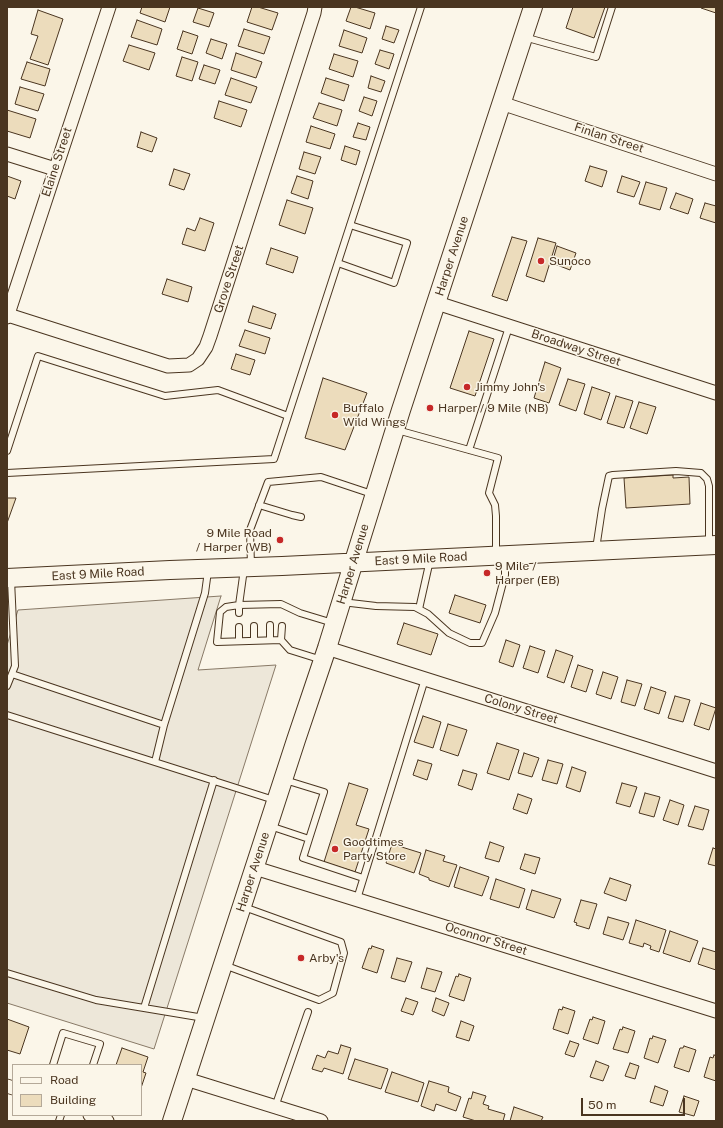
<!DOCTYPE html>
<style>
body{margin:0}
#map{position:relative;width:723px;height:1128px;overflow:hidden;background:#fbf6e9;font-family:"Public Sans",sans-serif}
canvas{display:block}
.frame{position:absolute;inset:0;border:8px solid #4a3520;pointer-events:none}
.legend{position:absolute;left:12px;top:1064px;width:130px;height:52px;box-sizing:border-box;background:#fbf6e9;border:1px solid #b4a999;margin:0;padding:5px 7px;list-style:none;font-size:12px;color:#4a3520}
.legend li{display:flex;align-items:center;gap:8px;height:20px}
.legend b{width:20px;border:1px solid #b4a999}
.scale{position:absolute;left:581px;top:1098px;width:104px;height:18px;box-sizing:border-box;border:2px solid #4a3520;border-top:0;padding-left:5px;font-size:12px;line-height:14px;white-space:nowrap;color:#4a3520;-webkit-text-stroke:3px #fbf6e9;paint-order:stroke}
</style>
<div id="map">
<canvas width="723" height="1128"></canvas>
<div class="frame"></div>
<ul class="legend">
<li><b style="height:5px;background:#fbf6e9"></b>Road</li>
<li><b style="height:11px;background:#ecdcbc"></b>Building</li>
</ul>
<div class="scale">50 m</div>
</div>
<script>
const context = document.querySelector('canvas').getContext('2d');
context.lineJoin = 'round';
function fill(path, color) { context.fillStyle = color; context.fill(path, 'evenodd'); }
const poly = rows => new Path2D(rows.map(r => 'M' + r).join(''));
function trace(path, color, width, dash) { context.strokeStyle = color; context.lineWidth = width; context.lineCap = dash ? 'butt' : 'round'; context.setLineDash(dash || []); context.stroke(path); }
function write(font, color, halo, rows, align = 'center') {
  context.font = font + ' "Public Sans",sans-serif'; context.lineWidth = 3; context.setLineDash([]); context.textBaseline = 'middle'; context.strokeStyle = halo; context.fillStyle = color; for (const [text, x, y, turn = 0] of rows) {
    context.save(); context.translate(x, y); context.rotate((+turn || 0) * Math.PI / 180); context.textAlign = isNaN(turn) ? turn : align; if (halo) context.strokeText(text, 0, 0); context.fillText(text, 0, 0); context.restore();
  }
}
const parking = poly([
 [221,596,198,670,276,665,154,1049,7,1003,7,645,18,610,221,596]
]);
const building = poly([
 [142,7,170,7,165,22,140,13,142,7],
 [252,7,258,7,278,13,272,30,247,22,252,7],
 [351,7,355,7,375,13,370,29,346,21,351,7],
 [573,7,605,7,594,38,566,28,573,7],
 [702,7,716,7,716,13,701,8,702,7],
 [198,8,214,13,209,27,193,22,198,8],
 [38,10,63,19,48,65,30,59,38,36,31,34,38,10],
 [137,20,162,29,157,45,131,37,137,20],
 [386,26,399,30,394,43,382,39,386,26],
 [244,29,270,37,264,54,238,46,244,29],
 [344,30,367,38,362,53,339,46,344,30],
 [183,31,198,36,192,54,177,49,183,31],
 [211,39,227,44,222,59,206,53,211,39],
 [129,45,155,53,149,70,123,61,129,45],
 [380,50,394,54,389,69,375,64,380,50],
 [236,53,262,62,256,78,231,70,236,53],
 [334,54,358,61,353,77,329,69,334,54],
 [182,57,198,62,192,81,176,76,182,57],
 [27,62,50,69,45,86,21,79,27,62],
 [204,65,220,70,215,84,199,79,204,65],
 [371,76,385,81,381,92,368,88,371,76],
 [231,78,257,87,251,103,225,95,231,78],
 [326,78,349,85,344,101,321,93,326,78],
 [20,87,44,94,38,111,15,104,20,87],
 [364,97,377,101,372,116,359,111,364,97],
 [219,101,247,110,241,127,214,118,219,101],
 [319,103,342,110,337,126,313,118,319,103],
 [7,110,36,119,30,138,7,131,7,110],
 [358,123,370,127,366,140,353,137,358,123],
 [311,126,335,134,330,149,306,142,311,126],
 [141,132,157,138,152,152,137,147,141,132],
 [345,146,360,151,356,165,341,160,345,146],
 [304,152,321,157,315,174,299,169,304,152],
 [590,166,607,171,602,187,585,181,590,166],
 [174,169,190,174,184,190,169,185,174,169],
 [7,176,21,181,15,199,7,196,7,176],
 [297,176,313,181,308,199,291,193,297,176],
 [622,176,640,182,634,197,617,192,622,176],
 [646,182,667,188,660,210,639,204,646,182],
 [676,193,693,199,688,214,670,208,676,193],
 [287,200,313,208,305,234,279,225,287,200],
 [705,203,716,206,716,223,700,218,705,203],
 [200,218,214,223,205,251,182,244,187,228,195,231,200,218],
 [512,237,527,241,507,301,492,296,512,237],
 [538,238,556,243,544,282,526,276,538,238],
 [557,246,576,253,570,270,552,263,557,246],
 [271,248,298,257,293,273,266,264,271,248],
 [167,279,192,287,188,302,162,294,167,279],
 [253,306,276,314,271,329,248,322,253,306],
 [245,330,270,338,265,354,239,346,245,330],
 [469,331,494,339,475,396,450,388,469,331],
 [236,354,255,360,250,375,231,369,236,354],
 [545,362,561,368,549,403,534,398,545,362],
 [323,378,367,393,345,450,305,438,323,378],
 [568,379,585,384,576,411,559,405,568,379],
 [592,387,610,393,601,420,584,414,592,387],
 [616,396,633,401,624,428,607,423,616,396],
 [639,402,656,407,647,434,630,428,639,402],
 [673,475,673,478,689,477,690,504,626,508,624,478,673,475],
 [7,498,16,498,7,523,7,498],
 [455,595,486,605,480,623,449,613,455,595],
 [404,623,438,634,431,655,397,644,404,623],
 [506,640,520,645,513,667,499,662,506,640],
 [530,646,545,651,538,673,523,668,530,646],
 [556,650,573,656,564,683,547,677,556,650],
 [578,665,593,670,586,692,571,687,578,665],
 [603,672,618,677,611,699,596,694,603,672],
 [627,680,642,684,635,706,621,702,627,680],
 [651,687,666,692,659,714,644,709,651,687],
 [675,696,690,700,683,722,668,718,675,696],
 [701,703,716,708,709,730,694,725,701,703],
 [423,716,441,722,433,748,414,742,423,716],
 [448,724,467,730,458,756,440,750,448,724],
 [497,743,519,750,509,780,487,773,497,743],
 [524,753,539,758,532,777,518,773,524,753],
 [418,760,432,764,427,780,413,775,418,760],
 [548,760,563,764,557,784,542,780,548,760],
 [572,767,586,772,580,792,566,787,572,767],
 [463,770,477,774,472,790,458,785,463,770],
 [349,783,368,789,356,825,369,829,355,872,324,862,349,783],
 [622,783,637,787,630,807,616,803,622,783],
 [645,793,660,797,654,817,639,813,645,793],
 [518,794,532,799,527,814,513,809,518,794],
 [670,800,684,805,678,825,663,820,670,800],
 [695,806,709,810,703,830,688,826,695,806],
 [490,842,504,847,499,862,485,858,490,842],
 [392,844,421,853,414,873,386,863,392,844],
 [713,848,716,849,716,866,708,864,713,848],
 [426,850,445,856,443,861,457,865,449,887,429,880,429,878,419,874,426,850],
 [525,854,540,858,535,874,520,869,525,854],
 [460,867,489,877,482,896,454,887,460,867],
 [610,878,631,885,626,901,604,893,610,878],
 [496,879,525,889,519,908,490,899,496,879],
 [532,890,561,899,554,918,526,909,532,890],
 [581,900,597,904,589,929,576,925,577,923,574,922,581,900],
 [608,917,629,923,623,940,603,934,608,917],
 [636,920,666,930,659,952,650,949,651,946,644,943,643,947,629,943,636,920],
 [670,931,698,941,690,962,663,953,670,931],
 [372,946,384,950,377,973,362,968,369,948,371,949,372,946],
 [703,948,716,952,716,970,698,964,703,948],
 [397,958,412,962,405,982,391,978,397,958],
 [427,968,442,972,435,992,421,988,427,968],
 [459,974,471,978,464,1001,449,996,456,976,458,977,459,974],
 [406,998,418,1002,413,1015,401,1011,406,998],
 [436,998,449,1003,444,1016,432,1011,436,998],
 [563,1007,575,1011,568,1034,553,1029,559,1009,562,1010,563,1007],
 [593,1017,605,1021,598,1044,583,1039,590,1019,592,1020,593,1017],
 [7,1019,29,1027,20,1054,7,1050,7,1019],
 [461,1021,474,1026,469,1041,456,1037,461,1021],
 [623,1027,635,1031,628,1053,613,1049,620,1029,622,1030,623,1027],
 [653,1036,666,1040,658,1063,644,1058,650,1038,652,1039,653,1036],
 [570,1041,579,1044,574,1057,565,1054,570,1041],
 [341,1045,351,1048,343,1074,324,1068,322,1072,312,1069,317,1055,325,1058,328,1051,338,1054,341,1045],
 [684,1046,696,1050,689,1072,674,1067,680,1048,683,1048,684,1046],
 [122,1048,148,1057,143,1072,146,1073,141,1088,141,1065,116,1065,122,1048],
 [714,1055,716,1056,716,1081,704,1077,710,1057,713,1058,714,1055],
 [355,1059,388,1069,381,1089,348,1079,355,1059],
 [596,1061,609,1066,603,1081,590,1077,596,1061],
 [630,1063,639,1066,635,1079,625,1076,630,1063],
 [392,1072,424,1083,418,1102,385,1092,392,1072],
 [429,1081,449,1087,448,1092,461,1097,456,1111,436,1104,434,1111,421,1106,429,1081],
 [655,1086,668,1091,663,1106,650,1102,655,1086],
 [473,1092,486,1096,483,1104,489,1106,488,1109,505,1114,503,1121,476,1121,463,1117,469,1098,471,1099,473,1092],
 [684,1096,699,1101,694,1116,679,1112,684,1096],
 [514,1107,543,1117,541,1121,510,1121,514,1107]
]);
const service = poly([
 [524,37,596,57,612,7],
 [338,263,394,283,407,243,350,225],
 [397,430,498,458,489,493,495,505,496,516,496,554],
 [469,450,509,327],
 [7,451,38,356,165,396,218,390,288,416],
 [7,473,274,459,421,7],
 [259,505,292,515,301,517],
 [596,549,602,509,609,476,613,475,676,471,701,473,707,479,709,486,709,544],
 [251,566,250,530,268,482,321,477,372,494],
 [244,569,239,605,226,607,220,612,217,642,281,640,290,650,322,660],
 [342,602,376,606,415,607,428,614,449,633,470,643,482,643,495,613,505,575,505,557],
 [419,609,430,560],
 [239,613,239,605,281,604,300,613,333,623],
 [270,625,270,640],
 [254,626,254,641],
 [239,627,239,641],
 [281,640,282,626],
 [12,674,164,725],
 [7,686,15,666,11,580],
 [7,715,274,800],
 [155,762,164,725,205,593,208,571],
 [270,826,309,839,324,792,285,780],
 [309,839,303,858,363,878],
 [357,899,425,679],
 [224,965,319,1000,333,993,344,953,341,942,244,907],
 [7,973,96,1000,204,1018],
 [144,1008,214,780],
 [53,1065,63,1033,100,1044,93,1065],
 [275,1107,308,1012],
 [59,1121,61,1115]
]);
const minor = poly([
 [501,103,716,174],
 [7,154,55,169],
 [437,303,716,393],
 [8,315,168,366,189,365,198,359,206,347,210,336,314,13,315,7],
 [7,317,109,7],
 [327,648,716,771],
 [255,868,716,1011],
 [186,1079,321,1121],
 [7,1086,13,1088],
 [90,1115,107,1121]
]);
const secondary = poly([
 [7,578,170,570,282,566,716,545],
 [172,1121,296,740,327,648,401,410,533,7]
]);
const markers = [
 [541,261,4,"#c62828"],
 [467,387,4,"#c62828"],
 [430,408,4,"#c62828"],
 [335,415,4,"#c62828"],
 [280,540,4,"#c62828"],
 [487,573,4,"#c62828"],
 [335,849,4,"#c62828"],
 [301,958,4,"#c62828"]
];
const streetNames = [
 ["Finlan Street",609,138,18],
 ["Elaine Street",57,162,-72],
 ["Harper Avenue",452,256,-72],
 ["Grove Street",229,279,-72],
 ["Broadway Street",576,348,18],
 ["East 9 Mile Road",421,559,-3],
 ["Harper Avenue",353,564,-73],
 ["East 9 Mile Road",98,574,-3],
 ["Colony Street",521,709,17],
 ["Harper Avenue",253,872,-72],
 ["Oconnor Street",486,939,17]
];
const poiNames = [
 ["Sunoco",549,261],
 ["Jimmy John's",475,387],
 ["Buffalo",343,408],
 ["Wild Wings",343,422],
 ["Harper / 9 Mile (NB)",438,408],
 ["9 Mile Road",272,533,"right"],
 ["/ Harper (WB)",272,547,"right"],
 ["9 Mile /",495,566],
 ["Harper (EB)",495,580],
 ["Goodtimes",343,842],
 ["Party Store",343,856],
 ["Arby's",309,958]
];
fill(parking, '#ede7d9');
trace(parking, '#887966', 1);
fill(building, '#ecdcbc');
trace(building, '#4a3520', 1);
trace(service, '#4a3520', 8);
trace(minor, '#4a3520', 15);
trace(secondary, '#4a3520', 20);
trace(service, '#fbf6e9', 6);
trace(minor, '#fbf6e9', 13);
trace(secondary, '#fbf6e9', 18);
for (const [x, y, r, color] of markers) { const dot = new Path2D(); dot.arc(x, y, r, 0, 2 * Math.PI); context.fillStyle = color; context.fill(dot); trace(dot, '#fbf6e9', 1.5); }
write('12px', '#4a3520', '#fbf6e9', streetNames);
write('12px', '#4a3520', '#fbf6e9', poiNames, 'left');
</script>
